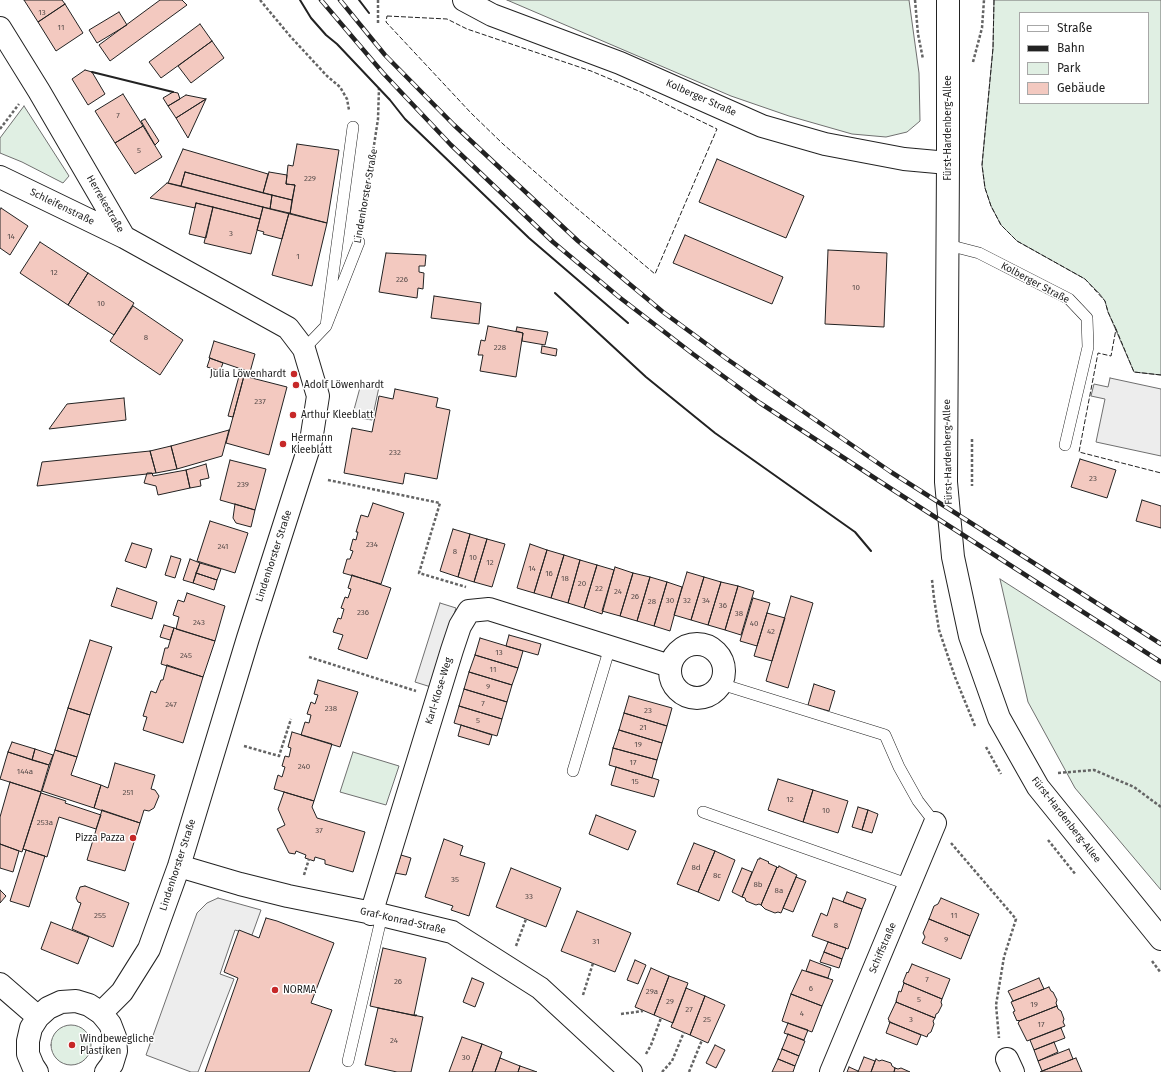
<!DOCTYPE html>
<meta charset="utf-8">
<style>
body{margin:0}
#map{position:relative;width:1161px;height:1072px;overflow:hidden;background:#fff;font-family:"Fira Sans",sans-serif}
canvas{display:block}
.legend{position:absolute;left:1019px;top:12px;width:130px;height:92px;box-sizing:border-box;background:#fff;border:1px solid #a7a7a7;margin:0;padding:5px 7px;list-style:none;font-size:12px;color:#222}
.legend li{display:flex;align-items:center;gap:8px;height:20px}
.legend b{width:20px;border:1px solid #a7a7a7}
</style>
<div id="map">
<canvas width="1161" height="1072"></canvas>
<ul class="legend">
<li><b style="height:5px;background:#fff"></b>Straße</li>
<li><b style="height:5px;background:#222"></b>Bahn</li>
<li><b style="height:11px;background:#e0efe3"></b>Park</li>
<li><b style="height:11px;background:#f3c9c0"></b>Gebäude</li>
</ul>
</div>
<script>
const context = document.querySelector('canvas').getContext('2d');
context.lineJoin = 'round';
function fill(path, color) { context.fillStyle = color; context.fill(path, 'evenodd'); }
const poly = rows => new Path2D(rows.map(r => 'M' + r).join(''));
function trace(path, color, width, dash) { context.strokeStyle = color; context.lineWidth = width; context.lineCap = dash ? 'butt' : 'round'; context.setLineDash(dash || []); context.stroke(path); }
function write(font, color, halo, rows, align = 'center') {
  context.font = font + ' "Fira Sans",sans-serif'; context.lineWidth = 3; context.setLineDash([]); context.textBaseline = 'middle'; context.strokeStyle = halo; context.fillStyle = color; for (const [text, x, y, turn = 0] of rows) {
    context.save(); context.translate(x, y); context.rotate((+turn || 0) * Math.PI / 180); context.textAlign = isNaN(turn) ? turn : align; if (halo) context.strokeText(text, 0, 0); context.fillText(text, 0, 0); context.restore();
  }
}
const green = poly([
 [507,0,909,0,919,73,920,121,907,132,886,137,852,134,789,116,731,96,507,0],
 [994,0,1161,0,1161,375,1134,372,1108,312,1105,301,1099,293,1085,279,1017,241,1001,225,991,206,985,188,982,165,993,48,994,0],
 [1020,13,1148,13,1148,103,1020,103,1020,13],
 [24,106,69,176,63,183,22,162,0,153,0,138,24,106],
 [1000,579,1161,682,1161,890,1075,788,1028,702,1000,579],
 [353,752,399,766,386,805,340,792,353,752],
 '51 1045a20 20 0 1 1 40 0a20 20 0 1 1-40 0Z'
]);
const parking = poly([
 [1110,378,1161,389,1161,456,1096,442,1105,399,1091,396,1094,384,1108,387,1110,378],
 [361,384,379,387,372,420,352,417,361,384],
 [440,603,456,608,431,687,415,682,440,603],
 [218,898,261,910,252,935,235,930,220,974,234,979,198,1072,191,1072,146,1055,197,913,207,903,218,898]
]);
const building = poly([
 [24,0,62,0,65,4,38,22,24,0],
 [160,0,182,0,187,5,110,61,99,45,160,0],
 [65,4,83,33,56,51,38,22,65,4],
 [119,12,127,25,97,43,89,30,119,12],
 [200,24,212,41,161,78,149,62,200,24],
 [212,41,224,58,191,83,178,66,212,41],
 [85,70,92,72,105,94,88,105,72,79,85,70],
 [173,92,178,93,180,99,168,106,163,98,173,92],
 [123,94,143,126,115,143,95,111,123,94],
 [186,95,206,99,176,118,168,106,186,95],
 [206,99,188,138,176,118,206,99],
 [145,119,159,141,155,145,141,121,145,119],
 [143,126,162,157,135,174,115,143,143,126],
 [297,144,339,150,327,223,290,214,295,185,286,184,288,165,293,166,297,144],
 [183,149,268,174,263,193,185,172,181,186,168,183,183,149],
 [717,159,804,196,786,238,699,202,717,159],
 [185,172,272,195,270,209,181,186,185,172],
 [269,172,287,175,286,184,295,185,292,200,263,193,269,172],
 [167,183,263,207,260,219,196,203,195,208,150,198,167,183],
 [272,195,292,200,290,214,270,209,272,195],
 [196,203,213,207,206,238,189,234,196,203],
 [213,207,260,219,251,254,204,243,213,207],
 [263,207,289,213,282,239,263,234,264,232,257,230,263,207],
 [1,208,28,226,10,255,0,248,0,210,1,208],
 [289,213,327,223,312,286,272,275,289,213],
 [685,235,783,277,772,304,673,263,685,235],
 [40,242,88,273,68,305,20,273,40,242],
 [828,250,887,253,884,327,825,324,828,250],
 [386,253,426,255,425,266,419,266,419,272,424,273,423,289,418,288,417,298,379,292,386,253],
 [88,273,134,303,114,335,68,305,88,273],
 [434,296,481,303,479,324,431,318,434,296],
 [133,306,183,340,160,375,110,341,133,306],
 [488,326,523,333,516,377,480,371,483,355,478,355,481,340,485,341,488,326],
 [517,327,548,332,545,345,522,341,523,333,516,331,517,327],
 [214,341,255,354,250,372,209,358,214,341],
 [542,346,557,349,556,356,541,353,542,346],
 [210,358,223,363,220,371,207,367,210,358],
 [241,369,250,372,248,377,244,376,233,417,228,416,241,369],
 [244,376,287,387,269,455,226,443,244,376],
 [395,389,438,398,436,407,450,410,437,479,405,473,403,484,344,473,352,428,372,432,379,396,393,399,395,389],
 [124,398,126,420,49,429,67,404,124,398],
 [229,430,222,456,177,469,171,446,229,430],
 [171,446,177,469,156,473,150,451,171,446],
 [150,451,156,473,37,486,42,462,150,451],
 [1080,459,1116,470,1107,498,1071,487,1080,459],
 [230,460,266,469,255,510,220,500,230,460],
 [206,464,209,478,200,480,201,486,190,488,186,470,206,464],
 [186,470,190,488,158,495,156,486,144,483,147,473,152,473,153,476,186,470],
 [1142,500,1161,506,1161,528,1136,521,1142,500],
 [373,503,404,513,381,584,343,573,347,559,350,559,353,551,350,550,353,539,356,540,358,532,356,532,361,515,368,517,373,503],
 [235,504,255,510,251,527,236,523,233,518,235,504],
 [210,521,248,533,235,573,197,561,210,521],
 [453,529,470,534,458,577,440,571,453,529],
 [470,534,487,539,474,582,458,577,470,534],
 [487,539,505,544,492,587,474,582,487,539],
 [132,543,152,549,146,568,125,561,132,543],
 [530,544,547,550,534,593,517,588,530,544],
 [547,550,564,555,551,598,534,593,547,550],
 [564,555,580,560,568,603,551,598,564,555],
 [171,556,181,559,175,578,165,575,171,556],
 [190,559,200,563,193,583,183,580,190,559],
 [580,560,597,565,584,608,568,603,580,560],
 [200,563,221,569,217,580,196,573,200,563],
 [597,565,614,570,602,614,584,608,597,565],
 [615,567,633,573,620,616,602,611,615,567],
 [687,572,704,577,691,620,674,615,687,572],
 [196,573,217,580,214,590,193,583,196,573],
 [633,573,650,577,637,621,620,616,633,573],
 [352,575,391,588,367,659,338,649,343,635,333,632,338,618,341,619,344,609,341,608,345,597,348,598,351,589,348,588,352,575],
 [650,577,667,582,654,626,637,621,650,577],
 [704,577,721,582,708,625,691,620,704,577],
 [667,582,682,587,670,631,654,626,667,582],
 [721,582,738,586,725,630,708,625,721,582],
 [738,586,754,591,741,635,725,630,738,586],
 [117,588,157,602,152,619,111,606,117,588],
 [187,593,225,606,215,641,176,629,179,617,173,615,178,600,184,602,187,593],
 [791,596,813,603,788,688,766,681,791,596],
 [753,598,770,603,757,646,740,641,753,598],
 [767,613,785,618,772,661,754,656,767,613],
 [164,625,174,628,170,640,160,637,164,625],
 [174,628,215,641,203,677,161,664,165,648,168,648,174,628],
 [509,635,541,644,538,655,506,646,509,635],
 [480,638,523,651,518,668,475,655,480,638],
 [90,640,112,647,90,715,68,708,90,640],
 [475,655,518,668,512,685,469,672,475,655],
 [167,665,203,677,183,743,143,730,147,717,143,716,151,691,156,693,161,680,163,680,167,665],
 [469,672,512,685,507,702,464,689,469,672],
 [318,680,358,692,340,747,301,735,305,722,309,723,311,715,307,714,311,702,315,704,318,695,314,694,318,680],
 [814,684,835,691,829,711,808,705,814,684],
 [464,689,507,702,502,719,459,706,464,689],
 [629,696,672,708,667,726,624,713,629,696],
 [459,706,502,719,497,736,454,723,459,706],
 [68,708,90,715,77,757,55,750,68,708],
 [624,713,667,726,662,743,619,730,624,713],
 [461,725,492,735,489,745,458,736,461,725],
 [619,730,662,743,657,760,613,748,619,730],
 [292,732,332,744,314,801,274,789,278,775,282,777,285,767,282,766,285,756,289,757,291,748,288,747,292,732],
 [12,742,35,749,32,760,8,752,12,742],
 [613,748,657,760,652,778,609,765,613,748],
 [35,749,53,755,49,765,32,760,35,749],
 [55,750,77,757,71,775,101,785,94,808,42,791,55,750],
 [8,752,49,765,41,792,0,779,8,752],
 [115,763,155,775,151,789,155,790,159,796,154,808,149,811,144,810,140,823,94,808,101,785,108,788,115,763],
 [616,767,659,780,654,797,611,785,616,767],
 [778,779,813,790,803,822,768,810,778,779],
 [10,782,41,792,22,852,0,844,0,817,10,782],
 [813,790,848,801,838,833,803,822,813,790],
 [284,792,314,801,312,807,317,818,365,832,353,872,325,864,325,860,315,857,314,861,305,858,306,855,296,851,295,854,289,853,277,829,285,825,278,809,284,792],
 [41,793,66,801,65,803,101,815,96,829,59,817,47,857,23,849,41,793],
 [858,807,868,810,862,830,852,827,858,807],
 [102,810,140,823,125,871,87,860,102,810],
 [868,810,878,814,872,833,862,830,868,810],
 [596,815,636,831,628,850,589,834,596,815],
 [444,839,463,846,460,855,485,863,469,916,451,910,453,906,425,897,444,839],
 [694,843,715,851,698,892,677,884,694,843],
 [0,844,19,851,13,872,0,868,0,844],
 [26,850,45,856,29,907,10,901,26,850],
 [715,851,735,860,719,901,698,892,715,851],
 [401,855,411,858,406,875,395,873,401,855],
 [760,858,769,862,768,863,777,867,761,905,759,904,756,905,746,901,745,898,742,897,758,859,760,859,760,858],
 [779,866,797,875,781,913,778,912,775,913,765,909,761,905,777,867,778,868,779,866],
 [511,868,561,888,546,927,496,907,511,868],
 [742,868,752,872,742,897,732,892,742,868],
 [796,877,806,881,793,912,783,908,796,877],
 [85,886,129,903,113,947,72,929,81,903,78,902,76,898,80,887,85,886],
 [0,890,6,896,0,903,0,890],
 [847,892,866,899,862,909,843,902,847,892],
 [833,898,862,909,848,949,812,936,821,913,827,916,833,898],
 [941,898,979,914,970,936,929,919,934,906,938,904,941,898],
 [577,911,631,933,615,972,561,951,577,911],
 [266,918,277,921,334,943,311,1003,332,1010,309,1072,205,1072,238,978,224,972,239,930,259,938,266,918],
 [929,919,970,936,961,959,922,943,925,937,923,933,929,919],
 [51,922,89,937,78,964,41,949,51,922],
 [828,942,846,948,842,959,824,952,828,942],
 [383,948,426,958,414,1015,417,1015,416,1016,370,1006,383,948],
 [824,952,842,959,839,968,820,962,824,952],
 [635,960,646,965,638,984,627,980,635,960],
 [810,960,831,968,828,978,806,971,810,960],
 [912,964,950,979,942,999,904,983,903,982,907,972,908,973,912,964],
 [651,968,669,976,654,1015,635,1007,651,968],
 [802,970,833,980,822,1006,791,994,802,970],
 [669,976,688,983,673,1023,654,1015,669,976],
 [472,978,484,983,475,1007,463,1002,472,978],
 [1039,978,1044,989,1013,1001,1008,991,1039,978],
 [904,983,942,999,941,1002,942,1005,938,1013,936,1014,935,1018,896,1002,897,1001,896,1001,899,991,901,992,904,983],
 [1049,987,1051,991,1053,992,1057,1000,1056,1003,1057,1006,1019,1021,1018,1020,1017,1021,1013,1012,1015,1011,1011,1002,1049,987],
 [686,988,705,996,690,1035,671,1027,686,988],
 [791,994,822,1006,812,1032,782,1021,791,994],
 [705,996,725,1005,708,1043,690,1035,705,996],
 [896,1002,935,1018,933,1021,934,1024,931,1032,928,1034,927,1037,889,1022,889,1020,888,1019,896,1002],
 [1057,1006,1058,1009,1061,1011,1064,1019,1063,1022,1065,1026,1027,1041,1018,1023,1019,1022,1019,1021,1057,1006],
 [378,1008,423,1017,411,1072,397,1072,365,1065,378,1008],
 [890,1022,921,1035,917,1045,886,1033,890,1022],
 [788,1023,808,1030,804,1040,784,1033,788,1023],
 [1061,1028,1065,1038,1034,1050,1030,1040,1061,1028],
 [788,1034,805,1041,799,1056,782,1049,788,1034],
 [462,1037,482,1044,472,1072,449,1072,462,1037],
 [1054,1042,1058,1052,1038,1061,1034,1050,1054,1042],
 [482,1044,502,1052,495,1072,472,1072,482,1044],
 [715,1045,725,1050,716,1068,706,1063,715,1045],
 [782,1049,799,1056,795,1066,778,1059,782,1049],
 [1069,1049,1073,1059,1042,1071,1038,1061,1069,1049],
 [864,1057,875,1061,871,1072,858,1072,864,1057],
 [500,1058,520,1066,518,1072,495,1072,500,1058],
 [1076,1058,1082,1072,1040,1072,1073,1059,1076,1058],
 [778,1059,795,1066,793,1072,772,1072,778,1059],
 [876,1059,879,1061,882,1060,891,1063,892,1066,895,1068,894,1072,871,1072,876,1059],
 [520,1066,537,1072,518,1072,520,1066],
 [849,1067,858,1071,858,1072,847,1072,849,1067],
 [895,1068,898,1069,901,1068,910,1072,894,1072,895,1068]
]);
const path = poly([
 [260,0,290,36,327,76,340,87,347,99,349,110],
 [378,0,378,24],
 [915,0,918,34,923,59],
 [973,62,982,28,984,0],
 [0,129,19,104],
 [362,224,378,119,379,88],
 [972,439,972,486],
 [328,480,440,503,419,573,466,587],
 [932,580,934,598,939,630,955,677,975,726],
 [309,657,416,691],
 [244,746,279,756,291,719],
 [986,747,1001,774],
 [1058,773,1094,770,1134,787,1161,807],
 [1048,840,1076,875],
 [951,843,1016,919,1004,957,996,1005,999,1038],
 [304,875,309,859],
 [516,946,526,919],
 [1152,961,1161,973],
 [583,995,593,963],
 [621,1014,643,1011],
 [646,1054,651,1045,661,1018],
 [662,1072,672,1061,684,1032],
 [689,1072,702,1040]
]);
const lane = poly([
 [948,245,979,253,1069,299,1087,318,1088,347,1065,445],
 [326,326,353,127],
 [304,349,326,326,359,242],
 [721,684,885,735,899,767,918,801,935,823],
 [573,771,610,647],
 [703,812,910,885],
 [348,1061,382,915]
]);
const street = poly([
 [464,0,492,15,620,63,762,126,825,144,904,159,948,163],
 [0,28,39,91,124,237,288,328,304,349,318,396,311,441,248,638,179,866,149,949,122,992,101,1013],
 [0,177,124,237],
 '670 671a27 27 0 1 1 54 0a27 27 0 1 1-54 0Z',
 [179,866,240,884,288,896,382,915,452,932,540,988,631,1072],
 [371,914,452,650,460,626,469,611,489,609,670,666],
 [1007,1059,1013,1072],
 [831,1072,935,823]
]);
const secondary = poly([
 [948,0,948,163,946,482,953,557,970,636,999,718,1038,787,1161,939],
 [0,984,38,1017],
 [37,1072,33,1066,28,1054,28,1041,31,1028,38,1017,48,1008,61,1002,76,1001,89,1005,101,1013,110,1024,115,1037,116,1051,112,1064,106,1072]
]);
const rail = poly([
 [321,0,383,73,451,145,553,242,619,297,693,354,760,403,890,488,1161,662],
 [340,0,385,55,454,125,578,241,663,312,727,359,891,472,1161,644]
]);
const fence = poly([
 [994,0,993,48,982,165,985,188,991,206,1001,225,1017,241,1085,279,1105,301,1108,312,1116,329],
 [387,16,447,19,467,29,591,71,641,92,717,129,655,274,574,206,503,144,471,113,386,22,387,16],
 [1161,375,1134,372,1116,329,1111,356,1098,353,1079,452,1161,473]
]);
const wall = poly([
 [300,0,311,18,326,35,337,44,390,100,405,119,529,238,628,323],
 [359,0,369,13],
 [92,72,173,92],
 [555,293,646,377,715,433,855,532,871,551]
]);
const markers = [
 [294,374,4,"#c62828"],
 [296,385,4,"#c62828"],
 [293,415,4,"#c62828"],
 [283,444,4,"#c62828"],
 [133,838,4,"#c62828"],
 [275,990,4,"#c62828"],
 [72,1045,4,"#c62828"]
];
const numberNames = [
 ["13",42,13],
 ["11",61,28],
 ["7",118,116],
 ["5",139,151],
 ["229",310,179],
 ["3",231,234],
 ["14",11,237],
 ["1",298,257],
 ["12",54,273],
 ["226",402,280],
 ["10",856,288],
 ["10",101,304],
 ["8",146,338],
 ["228",500,348],
 ["237",260,402],
 ["232",395,453],
 ["23",1093,479],
 ["239",243,485],
 ["234",372,545],
 ["241",223,547],
 ["8",455,552],
 ["10",473,558],
 ["12",490,563],
 ["14",532,569],
 ["16",549,574],
 ["18",565,579],
 ["20",582,584],
 ["22",599,589],
 ["24",618,592],
 ["26",635,597],
 ["30",670,601],
 ["32",687,601],
 ["34",706,601],
 ["28",652,602],
 ["36",723,606],
 ["236",363,613],
 ["38",739,614],
 ["243",199,623],
 ["40",754,624],
 ["42",771,632],
 ["13",499,653],
 ["245",186,656],
 ["11",493,670],
 ["9",488,687],
 ["7",483,704],
 ["247",171,705],
 ["238",331,709],
 ["23",648,711],
 ["5",478,721],
 ["21",643,728],
 ["19",638,745],
 ["17",633,763],
 ["240",304,767],
 ["144a",25,772],
 ["15",635,782],
 ["251",128,793],
 ["12",790,800],
 ["10",826,811],
 ["253a",45,823],
 ["37",319,831],
 ["8d",696,868],
 ["8c",717,876],
 ["35",455,880],
 ["8b",758,885],
 ["8a",779,891],
 ["33",529,897],
 ["255",100,916],
 ["11",954,916],
 ["8",836,926],
 ["9",946,940],
 ["31",596,942],
 ["7",927,980],
 ["26",398,982],
 ["6",811,989],
 ["29a",652,992],
 ["5",919,1000],
 ["29",670,1002],
 ["19",1034,1005],
 ["27",689,1010],
 ["4",802,1014],
 ["25",707,1020],
 ["3",911,1020],
 ["17",1041,1025],
 ["24",394,1041],
 ["30",466,1058]
];
const streetNames = [
 ["Kolberger Straße",701,98,24],
 ["Fürst-Hardenberg-Allee",948,128,-90],
 ["Lindenhorster Straße",366,196,-80],
 ["Herrekestraße",105,204,60],
 ["Schleifenstraße",62,207,26],
 ["Kolberger Straße",1035,283,28],
 ["Fürst-Hardenberg-Allee",948,452,-91],
 ["Lindenhorster Straße",274,556,-72],
 ["Karl-Klose-Weg",439,691,-73],
 ["Fürst-Hardenberg-Allee",1066,820,52],
 ["Lindenhorster Straße",178,865,-72],
 ["Graf-Konrad-Straße",403,921,13],
 ["Schiffstraße",883,948,-67]
];
const poiNames = [
 ["Julia Löwenhardt",286,374,"right"],
 ["Adolf Löwenhardt",304,385],
 ["Arthur Kleeblatt",301,415],
 ["Hermann",291,438],
 ["Kleeblatt",291,450],
 ["Pizza Pazza",125,838,"right"],
 ["NORMA",283,990],
 ["Windbewegliche",80,1039],
 ["Plastiken",80,1051]
];
fill(green, '#e0efe3');
trace(green, '#6f6f6f', 1);
fill(parking, '#ededed');
trace(parking, '#6f6f6f', 1);
fill(building, '#f3c9c0');
trace(building, '#222', 1);
trace(lane, '#222', 12);
trace(street, '#222', 24);
trace(secondary, '#222', 24);
trace(path, '#646464', 2.5, [3, 2]);
trace(lane, '#fff', 11);
trace(street, '#fff', 22);
trace(secondary, '#fff', 22);
trace(rail, '#222', 4.5);
trace(rail, '#fff', 3, [9]);
trace(fence, '#222', 1, [5, 2]);
trace(wall, '#222', 2);
for (const [x, y, r, color] of markers) { const dot = new Path2D(); dot.arc(x, y, r, 0, 2 * Math.PI); context.fillStyle = color; context.fill(dot); trace(dot, '#fff', 1.5); }
write('8px', '#564c4a', null, numberNames);
write('10px', '#222', '#fff', streetNames);
write('10px', '#222', '#fff', poiNames, 'left');
</script>
